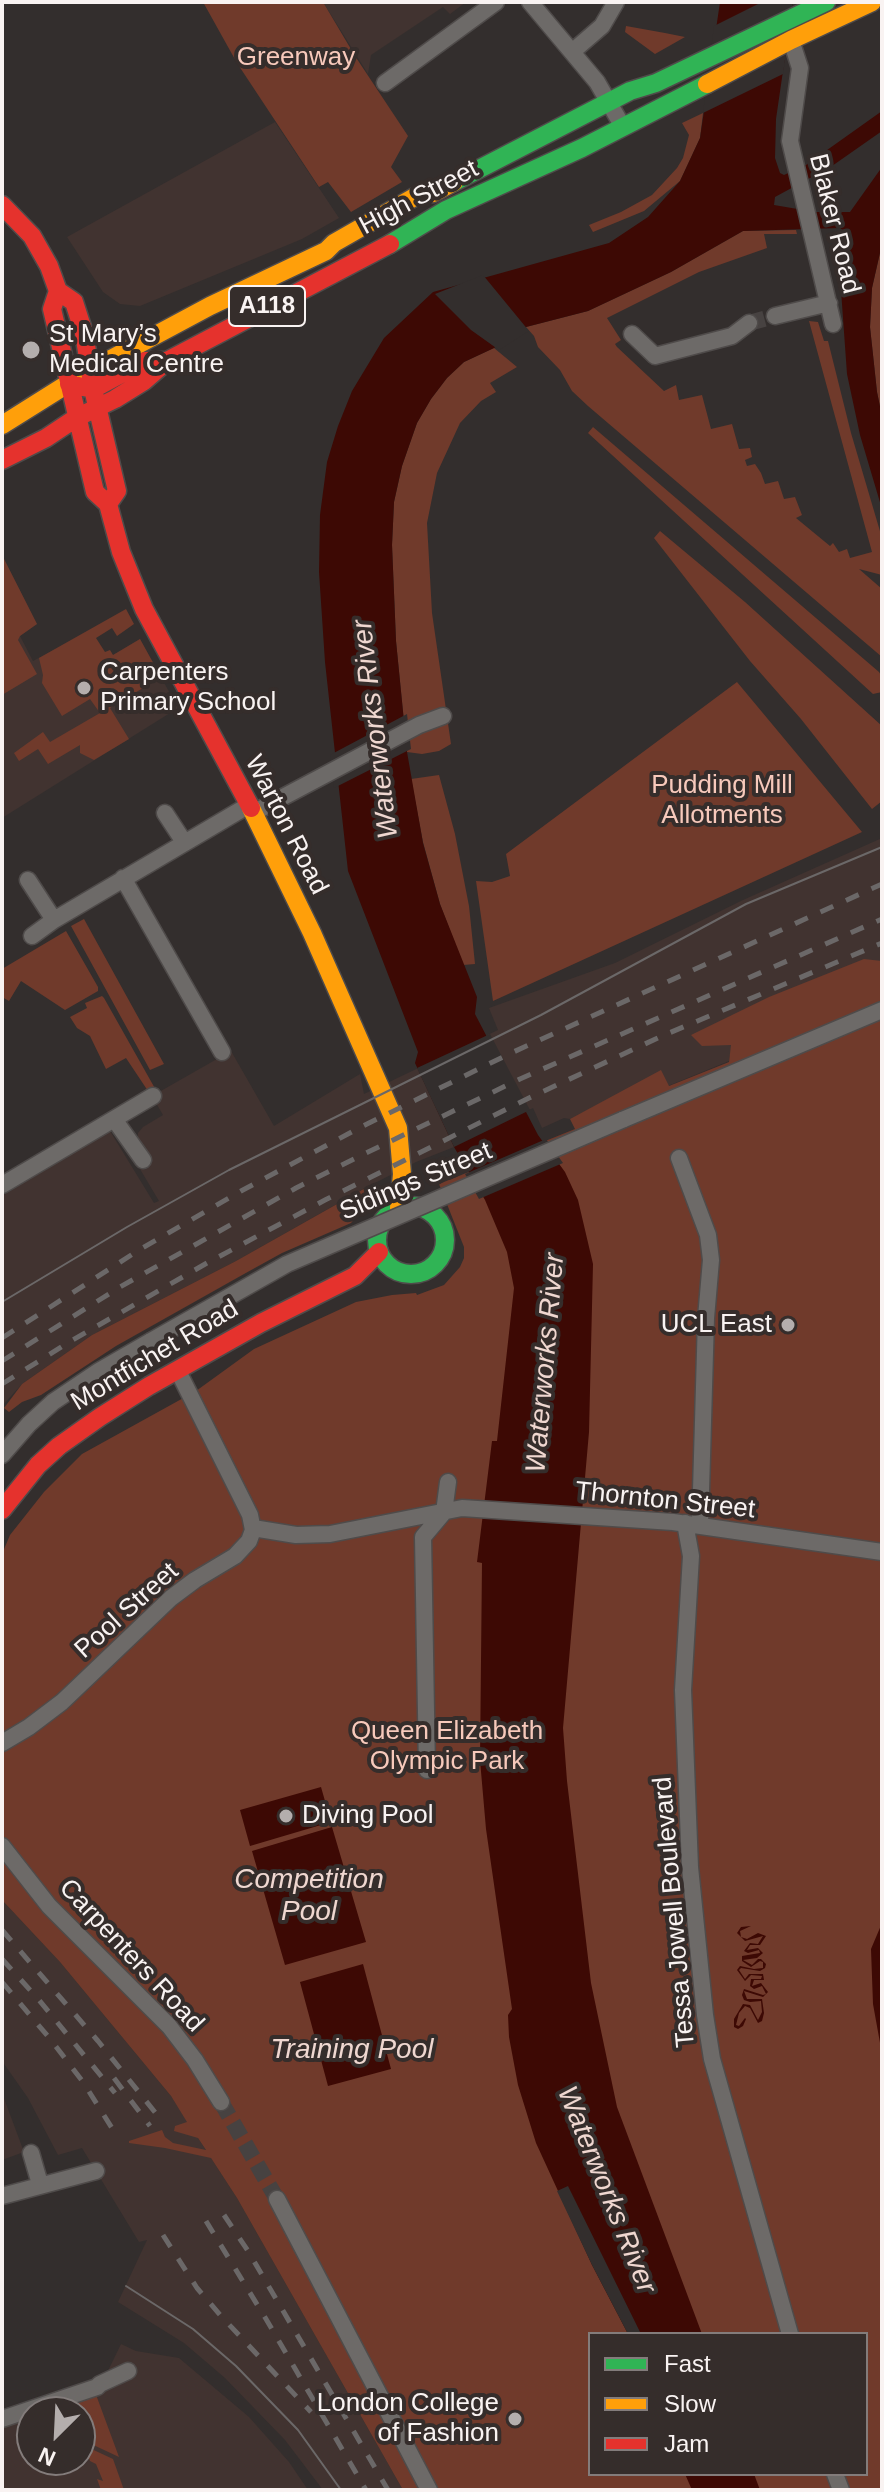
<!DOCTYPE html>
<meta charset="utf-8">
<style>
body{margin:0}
#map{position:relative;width:884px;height:2492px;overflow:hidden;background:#332e2d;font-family:Arial,sans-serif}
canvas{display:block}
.frame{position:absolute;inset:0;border:4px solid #f9f3f2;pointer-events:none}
.legend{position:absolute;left:588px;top:2332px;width:280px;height:144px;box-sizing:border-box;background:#352d2b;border:2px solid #837c7b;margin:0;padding:10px 14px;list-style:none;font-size:24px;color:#f9f3f2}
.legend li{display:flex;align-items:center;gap:16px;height:40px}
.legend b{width:40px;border:2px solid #837c7b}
.north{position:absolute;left:16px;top:2396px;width:80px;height:80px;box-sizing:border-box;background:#352d2b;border:2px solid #837c7b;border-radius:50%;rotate:204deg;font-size:22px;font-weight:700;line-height:32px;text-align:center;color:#f9f3f2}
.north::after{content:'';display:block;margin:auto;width:28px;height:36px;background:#b4aead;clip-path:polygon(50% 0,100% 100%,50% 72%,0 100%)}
</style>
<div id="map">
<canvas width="884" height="2492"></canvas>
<div class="frame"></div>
<ul class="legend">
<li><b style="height:10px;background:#30b455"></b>Fast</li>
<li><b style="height:10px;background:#ff9f0a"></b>Slow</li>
<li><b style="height:10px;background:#e5322d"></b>Jam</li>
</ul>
<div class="north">N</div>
</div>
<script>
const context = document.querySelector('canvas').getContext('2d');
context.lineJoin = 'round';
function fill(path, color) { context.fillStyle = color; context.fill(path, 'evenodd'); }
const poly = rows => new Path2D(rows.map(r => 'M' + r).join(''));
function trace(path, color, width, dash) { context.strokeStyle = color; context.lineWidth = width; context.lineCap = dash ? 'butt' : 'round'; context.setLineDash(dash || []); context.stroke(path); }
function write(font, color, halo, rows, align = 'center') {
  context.font = font + ' Arial,sans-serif'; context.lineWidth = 8; context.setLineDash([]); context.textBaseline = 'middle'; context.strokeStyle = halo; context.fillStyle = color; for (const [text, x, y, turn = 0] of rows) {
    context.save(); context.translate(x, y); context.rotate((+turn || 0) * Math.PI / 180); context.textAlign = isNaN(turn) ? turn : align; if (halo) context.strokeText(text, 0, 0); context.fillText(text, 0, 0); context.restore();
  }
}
const built = poly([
 [323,2,466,2,450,14,443,7,371,55,368,74],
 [275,122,339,218,302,239,140,306,120,304,103,292,67,237],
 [2,555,37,624,20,636,33,661,72,640,90,669,140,639,178,708,2,818],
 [882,838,882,993,730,1055,729,1061,668,1086,665,1080,613,1097,570,1119,564,1118,542,1128,533,1108,454,1147,416,1162,365,1188,236,1261,92,1335,22,1384,2,1406,2,1196,110,1131,154,1203,159,1201,137,1164,148,1156,138,1137,138,1133,143,1127,163,1115,152,1096,231,1051,274,1126,360,1074,364,1094,498,1030,489,1008,615,963,743,900],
 [2,1900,60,1962,171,2096,237,2198,403,2490,323,2490,285,2440,225,2378,184,2343,118,2302,147,2240,139,2242,82,2148,58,2155,28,2098,2,2061],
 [2,2093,24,2152,2,2160],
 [121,2344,136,2351,179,2358,249,2417,289,2462,308,2490,2,2490,2,2428,32,2417,32,2460,80,2460,80,2412,45,2412,105,2377]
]);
const green = poly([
 [203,2,323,2,355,56,408,136,391,167,402,182,351,212,328,182,319,187,237,63],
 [626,26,665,33,685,37,655,54,625,32],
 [703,113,700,138,680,181,644,211,593,232,589,225,621,212,652,195,677,168,683,158,689,135,682,123],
 [796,230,797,234,764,234,767,248,699,272,607,318,621,340,615,344,617,347,664,391,676,385,679,400,702,395,711,429,732,424,739,449,750,448,752,457,745,460,747,466,755,464,761,473,765,484,778,481,784,499,795,497,802,515,796,518,830,546,833,543,839,552,847,549,850,558,872,552,809,321,818,322,824,341,828,341,851,433,882,538,882,575,859,569,882,589,882,657,588,406,572,391,560,370,538,347,534,336,526,327,588,311,671,272,743,231],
 [882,244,882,416,877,392,870,327,872,288],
 [494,348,517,367,490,383,496,392,481,401,460,423,437,473,427,523,432,613,451,744,439,751,422,754,407,752,396,641,392,545,394,502,402,466,417,423,431,399,447,378,464,362],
 [593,427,879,672,882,677,882,692,873,694,588,433],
 [660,531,745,602,882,726,882,801,872,809,801,719,750,661,654,538],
 [2,555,37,624,20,636,18,640,37,674,2,695],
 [126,609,134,624,117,636,112,628,96,638,105,652,110,650,113,655,140,639,161,677,110,708,129,739,94,760,80,753,80,745,48,764,38,749,19,761,14,753,43,732,50,742,100,713,90,699,62,716,42,683,43,675,39,658],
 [737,682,862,832,493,1001,476,881,492,882,510,876,506,854],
 [439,775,455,834,469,906,475,964,463,965,440,904,423,842,411,779],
 [84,919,95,939,164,1064,150,1070,71,926],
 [66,931,98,987,98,991,65,1010,21,981,9,1001,2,997,2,969],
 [864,959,882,961,882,2490,403,2490,237,2198,211,2158,165,2148,129,2143,129,2141,162,2130,165,2137,173,2143,206,2150,198,2138,174,2131,175,2126,187,2122,171,2096,60,1962,2,1900,2,1554,10,1535,44,1492,82,1454,196,1391,254,1349,356,1302,392,1295,416,1293,417,1295,444,1285,460,1267,464,1258,464,1247,439,1184,575,1129,570,1119,661,1070,669,1086,729,1062,731,1045,702,1046,691,1035,769,997],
 [590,2334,866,2334,866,2474,590,2474],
 [102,996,104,998,157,1092,150,1094,126,1058,106,1069,90,1036,77,1028,70,1017,87,1008,85,1003],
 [369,1186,366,1206,351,1223,282,1253,244,1274,116,1346,41,1395,22,1402,9,1412,4,1408,22,1384,92,1335,236,1261],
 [95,2392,119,2457,87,2442,80,2423,80,2412,76,2412,72,2401],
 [85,2446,113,2459,124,2490,101,2490,97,2479,103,2481,96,2464,90,2461]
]);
const water = poly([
 [720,2,793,2,776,119,775,158,780,173,784,175,806,165,882,111,882,131,832,166,775,197,774,205,815,212,850,212,882,167,882,244,872,288,870,327,877,392,882,416,882,509,860,435,847,374,841,290,848,234,840,228,743,231,671,272,588,311,526,327,494,348,464,362,447,378,431,399,417,423,402,466,394,502,392,545,396,641,407,752,423,843,440,904,477,997,475,1014,538,1135,565,1172,578,1200,593,1264,589,1432,563,1728,567,1781,591,1983,617,2107,702,2334,628,2334,592,2265,536,2143,518,2085,509,2037,508,2015,512,2009,486,1829,480,1760,482,1563,477,1562,492,1441,497,1441,514,1288,507,1252,485,1200,454,1147,415,1063,418,1052,348,871,325,662,319,572,320,515,327,462,338,426,352,391,384,338,433,292,609,243,648,217,680,181,700,138],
 [321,1787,331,1822,250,1846,240,1810],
 [332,1827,366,1942,285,1965,252,1851],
 [882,1923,882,2054,873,2004,871,1949],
 [751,1926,740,1931,741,1937,747,1939,758,1933,766,1936,760,1945,750,1945,747,1950,758,1948,763,1953,757,1958,743,1960,752,1965,758,1959,761,1959,766,1964,765,1968,760,1971,741,1968,739,1970,745,1979,749,1974,763,1974,764,1980,754,1980,752,1986,761,1983,768,1992,763,1997,744,1991,747,1999,762,1999,764,2013,762,2021,758,2023,750,2008,745,2006,739,2013,736,2025,739,2026,745,2018,746,2019,743,2026,738,2029,734,2027,734,2019,743,2004,750,2005,758,2020,762,2012,761,2001,750,2002,744,2000,742,1995,744,1989,763,1995,766,1994,762,1986,754,1989,750,1986,751,1979,761,1979,762,1976,751,1975,745,1981,737,1970,740,1966,754,1969,763,1968,763,1962,760,1961,751,1967,742,1961,742,1956,760,1953,759,1950,748,1953,744,1951,750,1943,758,1944,763,1936,745,1941,737,1933,741,1927],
 [363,1964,391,2069,328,2086,300,1982],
 [685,2474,754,2474,760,2490,692,2490]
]);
const pier = poly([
 [762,2,793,2,783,74,703,113,714,26],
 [483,275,529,331,499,350,471,330,435,294],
 [407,714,411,749,334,788,330,755],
 [490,1034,530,1110,454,1147,417,1068],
 [546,1139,563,1163,479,1199,465,1174],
 [568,2186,641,2334,628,2334,592,2265,557,2191]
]);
const streetTunnel = poly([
 [749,323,775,316],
 [221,2102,277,2199]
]);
const street = poly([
 [530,2,597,82,623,127],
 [791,40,800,68,790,141,833,324],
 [572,52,602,26,616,2],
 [385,83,496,2],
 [775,316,829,303],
 [632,334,655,356,732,336,749,323],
 [165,813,184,842],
 [253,813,419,725,443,716],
 [123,878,222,1052],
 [28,880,54,920,249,805],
 [32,936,54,920],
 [114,1119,143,1160],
 [622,1120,882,1010],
 [679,1158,708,1235,711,1260,706,1318,700,1525],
 [2,1185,153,1096],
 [2,1455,29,1424,53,1402,99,1371,151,1341],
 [685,1523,691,1556,683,1690,690,1867,705,2015,712,2059,790,2334],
 [253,1528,296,1535,330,1534,462,1508,673,1522,882,1552],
 [2,1743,29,1727,62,1702,171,1598,195,1580,235,1556,249,1541,253,1530,250,1515,178,1371],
 [427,1770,423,1537,444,1512,448,1482],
 [2,1846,49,1906,169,2026,195,2060,221,2102],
 [31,2153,40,2184],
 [2,2196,96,2171],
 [277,2199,429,2490],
 [2,2419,97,2387,100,2384,128,2371],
 [835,2474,841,2490]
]);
const fast = poly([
 [454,182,630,91,656,83,826,2],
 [390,244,446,210,582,148,707,84],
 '377 1240a34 34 0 1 1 68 0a34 34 0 1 1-68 0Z'
]);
const slow = poly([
 [707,84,791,40,872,2],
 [2,425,85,373,210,306,326,251,334,243,418,195,433,193,454,182],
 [251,808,312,933,398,1128,402,1174,399,1208]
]);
const jam = poly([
 [2,205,32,236,49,266,58,291,74,302,84,333,93,389,117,491,108,504],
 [58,291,52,309,95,492,108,504,121,552,144,609,251,808],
 [69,384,93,389,145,361,165,361],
 [2,460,46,438,76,418,115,399,144,381,167,361,390,244],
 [2,1510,38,1465,59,1446,100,1417,149,1386,261,1323,355,1276,379,1252]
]);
const tram = poly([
 [2,1302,127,1227,229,1170,541,1015,746,904,882,847],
 [126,2286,193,2329,236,2366,298,2430,341,2490]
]);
const rail = poly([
 [2,1338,139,1250,241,1191,363,1126,509,1054,882,884],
 [2,1361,120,1287,296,1188,364,1154,520,1079,882,919],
 [2,1384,71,1341,207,1263,325,1200,529,1098,662,1036,882,943],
 [2,1930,98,2041,162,2121],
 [2,1959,39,2000,115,2093],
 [2,1982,51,2040,83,2082,117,2136],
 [114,2078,150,2126],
 [224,2215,248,2251,388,2490],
 [206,2221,266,2319,366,2490],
 [163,2235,197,2288,221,2316,311,2412]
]);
const streetBridge = poly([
 [151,1341,287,1264,622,1120]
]);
const markers = [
 [31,350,10,"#b4aead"],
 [84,688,8,"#b4aead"],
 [788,1325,8,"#b4aead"],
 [286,1816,8,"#b4aead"],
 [515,2419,8,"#b4aead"]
];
const shields = [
 [267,306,76]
];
const shieldNames = [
 ["A118",267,306]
];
const parkNames = [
 ["Greenway",296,58],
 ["Pudding Mill",722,786],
 ["Allotments",722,816],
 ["Queen Elizabeth",447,1732],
 ["Olympic Park",447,1762]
];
const streetNames = [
 ["High Street",419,198,-28],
 ["Blaker Road",834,224,76],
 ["Warton Road",286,825,63],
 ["Sidings Street",416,1182,-23],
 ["Montfichet Road",155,1356,-31],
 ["Thornton Street",665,1501,6],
 ["Pool Street",127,1611,-42],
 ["Tessa Jowell Boulevard",675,1912,-95],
 ["Carpenters Road",131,1956,47]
];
const poiNames = [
 ["St Mary’s",49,335],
 ["Medical Centre",49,365],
 ["Carpenters",100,673],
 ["Primary School",100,703],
 ["UCL East",772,1325,"right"],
 ["Diving Pool",302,1816],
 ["London College",499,2404,"right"],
 ["of Fashion",499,2434,"right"]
];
const waterNames = [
 ["Waterworks River",376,729,-97],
 ["Waterworks River",546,1363,-85],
 ["Competition",309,1880],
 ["Pool",309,1912],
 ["Training Pool",352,2050],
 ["Waterworks River",606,2190,68]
];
fill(built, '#413330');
fill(green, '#703a2b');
fill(water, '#3d0904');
fill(pier, '#332e2d');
trace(streetTunnel, '#474241', 16, [16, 8]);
trace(street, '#4f4b4a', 19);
trace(fast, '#4f4b4a', 21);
trace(slow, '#4f4b4a', 21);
trace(jam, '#4f4b4a', 21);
trace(street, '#6d6a68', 16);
trace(fast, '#30b455', 18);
trace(slow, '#ff9f0a', 18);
trace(jam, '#e5322d', 18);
trace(tram, '#6b6868', 2);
trace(rail, '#6b6868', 5, [14, 14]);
trace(streetBridge, '#4f4b4a', 19, []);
trace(streetBridge, '#6d6a68', 16);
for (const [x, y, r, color] of markers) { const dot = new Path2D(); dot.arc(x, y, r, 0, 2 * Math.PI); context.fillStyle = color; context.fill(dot); trace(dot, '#352d2b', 3); }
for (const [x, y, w] of shields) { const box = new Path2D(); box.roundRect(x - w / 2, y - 20, w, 40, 6); context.fillStyle = '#352d2b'; context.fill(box); trace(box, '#f9f3f2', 2); }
write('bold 24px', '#f9f3f2', null, shieldNames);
write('26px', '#f7c9bb', '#352d2b', parkNames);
write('26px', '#f9f3f2', '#352d2b', streetNames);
write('26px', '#f9f3f2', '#352d2b', poiNames, 'left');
write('italic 28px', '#efd7d0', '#352d2b', waterNames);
</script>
